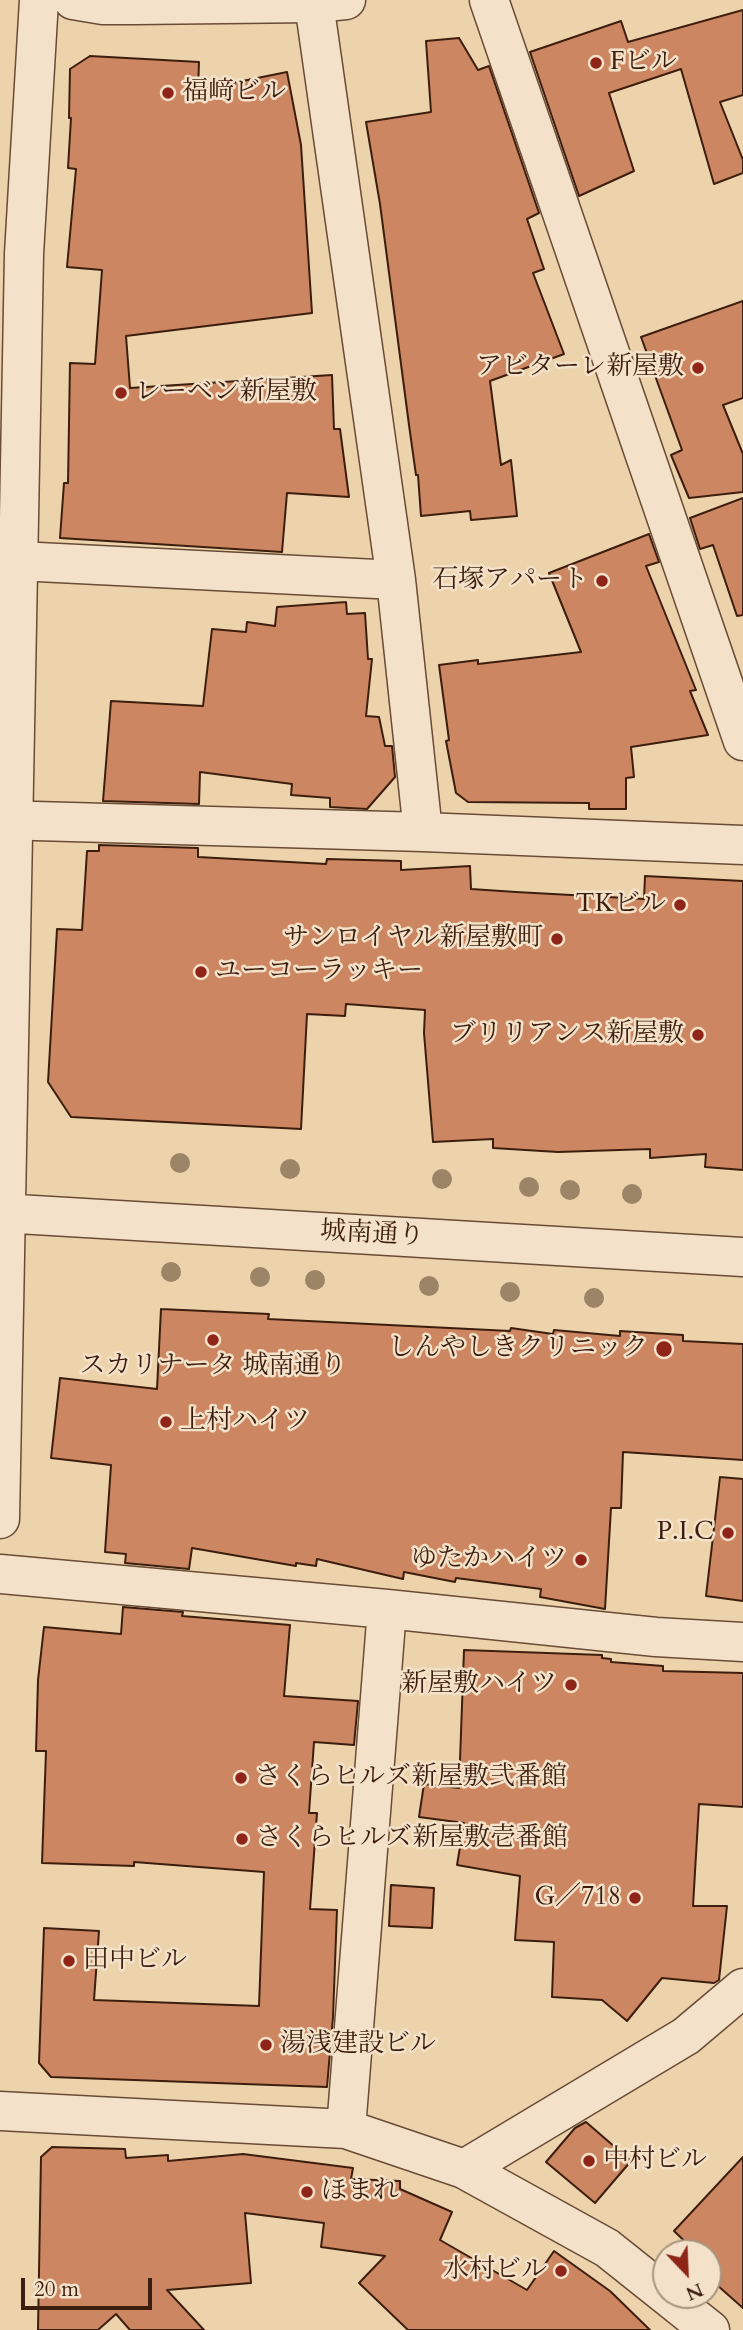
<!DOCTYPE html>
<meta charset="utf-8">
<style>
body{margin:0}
#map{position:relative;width:743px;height:2330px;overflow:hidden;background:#ecd3ac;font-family:Cardo,serif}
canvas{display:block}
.north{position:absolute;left:652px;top:2239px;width:70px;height:70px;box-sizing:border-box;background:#f3e2c9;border:2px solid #aa947e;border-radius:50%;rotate:157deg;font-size:19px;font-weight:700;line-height:28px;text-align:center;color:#3d1e0e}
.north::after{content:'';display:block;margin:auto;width:24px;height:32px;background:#8f2418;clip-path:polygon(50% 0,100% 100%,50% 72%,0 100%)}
.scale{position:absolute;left:21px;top:2278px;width:131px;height:32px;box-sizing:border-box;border:4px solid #3d1e0e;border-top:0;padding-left:9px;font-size:21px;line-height:24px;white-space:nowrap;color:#3d1e0e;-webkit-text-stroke:5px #f3e2c9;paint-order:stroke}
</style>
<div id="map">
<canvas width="743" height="2330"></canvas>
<div class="north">N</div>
<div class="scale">20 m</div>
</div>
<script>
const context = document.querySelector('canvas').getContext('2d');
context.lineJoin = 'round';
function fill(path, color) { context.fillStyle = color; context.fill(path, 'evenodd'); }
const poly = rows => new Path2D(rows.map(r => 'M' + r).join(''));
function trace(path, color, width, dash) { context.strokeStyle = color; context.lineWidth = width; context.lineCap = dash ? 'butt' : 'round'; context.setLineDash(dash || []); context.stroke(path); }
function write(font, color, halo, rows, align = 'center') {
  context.font = font + ' Cardo,"Noto Serif JP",serif'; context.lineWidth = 5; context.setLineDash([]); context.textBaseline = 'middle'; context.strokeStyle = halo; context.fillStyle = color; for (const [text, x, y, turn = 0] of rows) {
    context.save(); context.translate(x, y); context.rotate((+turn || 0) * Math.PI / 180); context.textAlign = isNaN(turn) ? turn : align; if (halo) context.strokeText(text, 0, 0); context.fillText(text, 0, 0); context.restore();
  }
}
const building = poly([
 [743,10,743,95,720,102,743,160,743,173,714,184,681,69,609,93,634,171,579,196,530,52,621,21,628,42,743,10],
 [459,38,478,70,489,66,539,213,527,219,544,269,533,273,564,354,490,381,501,465,511,460,517,516,471,520,470,511,421,516,418,475,416,475,409,425,380,204,366,122,431,112,426,41,459,38],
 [90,56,199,62,198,90,287,72,301,145,312,313,126,336,130,388,332,375,334,429,340,429,349,497,287,493,282,552,60,538,64,483,68,483,70,363,95,364,102,270,67,267,76,169,68,168,71,118,69,118,70,69,90,56],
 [743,301,743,398,723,405,743,454,743,492,689,498,671,455,682,450,641,337,743,301],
 [743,498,743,615,737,616,713,545,700,549,690,518,743,498],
 [649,534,659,562,646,566,696,690,690,691,708,735,631,747,634,777,626,778,626,809,589,809,589,803,468,802,456,793,446,741,449,740,439,665,478,660,478,664,581,652,549,573,649,534],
 [346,602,347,614,365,613,368,659,372,659,366,716,379,717,385,746,392,746,395,777,367,809,330,807,330,798,291,795,292,784,200,772,199,804,103,801,111,701,203,706,212,629,246,632,247,622,275,626,277,607,346,602],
 [99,845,198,848,198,857,326,864,327,859,401,861,401,870,470,866,471,889,516,892,644,899,645,876,743,881,743,1170,705,1167,706,1154,650,1158,650,1149,558,1152,493,1148,493,1139,433,1142,424,1033,425,1010,346,1004,345,1016,307,1014,301,1129,71,1117,48,1082,57,929,82,930,87,851,99,851,99,845],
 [161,1309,269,1314,268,1319,510,1331,511,1328,553,1334,554,1330,620,1336,620,1331,683,1335,683,1341,743,1344,743,1460,623,1452,621,1508,611,1508,605,1609,540,1597,541,1589,456,1578,455,1582,404,1572,403,1579,317,1559,316,1566,296,1563,296,1566,192,1548,189,1569,125,1563,126,1554,105,1552,111,1465,51,1458,60,1378,157,1389,161,1309],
 [720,1477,743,1479,743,1601,706,1596,720,1477],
 [123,1607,183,1612,182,1616,290,1625,284,1696,358,1701,354,1745,314,1742,309,1813,317,1813,310,1909,337,1910,333,2017,327,2087,51,2077,39,2063,44,1928,99,1931,94,2000,259,2006,264,1872,134,1862,134,1866,42,1863,46,1751,36,1751,38,1680,44,1627,121,1634,123,1607],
 [464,1650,602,1655,602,1658,611,1659,611,1662,663,1666,663,1671,743,1673,743,1807,699,1804,693,1906,727,1906,719,1980,714,1983,662,1978,627,2021,602,2000,552,1997,554,1942,515,1940,520,1876,457,1865,464,1823,419,1817,424,1784,459,1788,464,1650],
 [391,1885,434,1888,432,1928,389,1926,391,1885],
 [586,2122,631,2161,595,2203,546,2162,575,2128,586,2122],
 [52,2147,125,2149,126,2158,168,2155,168,2161,243,2154,353,2168,351,2179,400,2181,400,2189,452,2212,440,2240,527,2290,554,2251,610,2291,650,2330,408,2330,359,2283,385,2256,321,2247,324,2223,245,2213,251,2283,167,2290,204,2330,130,2330,116,2314,98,2330,38,2330,41,2157,52,2147],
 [743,2157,743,2308,708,2277,708,2253,697,2253,674,2231,743,2157]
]);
const minor = poly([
 [489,0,743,741],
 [314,3,396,580,423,832],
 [18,561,396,580],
 [0,820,423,832,743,845],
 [0,1574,387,1609,656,1637,743,1642],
 [0,2111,346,2129,464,2169,607,2248,666,2295],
 [346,2129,387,1609],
 [464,2169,686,2036,743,1988],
 [666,2295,710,2330]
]);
const tertiary = poly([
 [73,0,103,5,134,5,314,3,346,0],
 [0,1213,743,1257],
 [0,1519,24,254,39,0]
]);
const trees = [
 [180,1163],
 [290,1169],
 [442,1179],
 [529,1187],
 [570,1190],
 [632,1194],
 [171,1272],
 [260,1277],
 [315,1280],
 [429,1286],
 [510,1292],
 [594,1298]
];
const markers = [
 [596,63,7,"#8f2418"],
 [168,93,7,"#8f2418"],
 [698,368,7,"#8f2418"],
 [121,393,7,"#8f2418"],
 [602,581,7,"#8f2418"],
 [680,905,7,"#8f2418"],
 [557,939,7,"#8f2418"],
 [201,972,7,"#8f2418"],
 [698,1035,7,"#8f2418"],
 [213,1340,7,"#8f2418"],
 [664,1349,9,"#8f2418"],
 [166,1422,7,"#8f2418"],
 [728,1533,7,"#8f2418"],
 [581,1560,7,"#8f2418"],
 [571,1685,7,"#8f2418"],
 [241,1778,7,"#8f2418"],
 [242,1839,7,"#8f2418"],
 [635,1898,7,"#8f2418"],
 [69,1961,7,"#8f2418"],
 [266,2045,7,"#8f2418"],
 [589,2161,7,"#8f2418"],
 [307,2192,7,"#8f2418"],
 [561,2271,7,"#8f2418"]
];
const poiNames = [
 ["Fビル",610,63],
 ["福﨑ビル",182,93],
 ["アビターレ新屋敷",684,368,"right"],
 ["レーベン新屋敷",135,393],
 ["石塚アパート",588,581,"right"],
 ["TKビル",666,905,"right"],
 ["サンロイヤル新屋敷町",543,939,"right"],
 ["ユーコーラッキー",215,972],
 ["ブリリアンス新屋敷",684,1035,"right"],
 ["しんやしきクリニック",648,1349,"right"],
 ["スカリナータ 城南通り",213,1367,"center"],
 ["上村ハイツ",180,1422],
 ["P.I.C",714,1533,"right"],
 ["ゆたかハイツ",567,1560,"right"],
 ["新屋敷ハイツ",557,1685,"right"],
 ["さくらヒルズ新屋敷弐番館",255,1778],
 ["さくらヒルズ新屋敷壱番館",256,1839],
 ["G／718",621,1898,"right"],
 ["田中ビル",83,1961],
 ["湯浅建設ビル",280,2045],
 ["中村ビル",603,2161],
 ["ほまれ",321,2192],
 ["水村ビル",547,2271,"right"]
];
const streetNames = [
 ["城南通り",372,1235,3]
];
fill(building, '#cc8762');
trace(building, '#3d1e0e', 2);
trace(minor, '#694b36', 41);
trace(tertiary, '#694b36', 41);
trace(minor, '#f3e2c9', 38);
trace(tertiary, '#f3e2c9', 38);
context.fillStyle = '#9c8567';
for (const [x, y] of trees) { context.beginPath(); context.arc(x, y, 10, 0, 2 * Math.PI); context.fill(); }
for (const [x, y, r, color] of markers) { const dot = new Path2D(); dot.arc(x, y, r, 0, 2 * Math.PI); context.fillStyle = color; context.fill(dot); trace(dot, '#f3e2c9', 2.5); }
write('26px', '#3d1e0e', '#f3e2c9', poiNames, 'left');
write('26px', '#3d1e0e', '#f3e2c9', streetNames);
</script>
